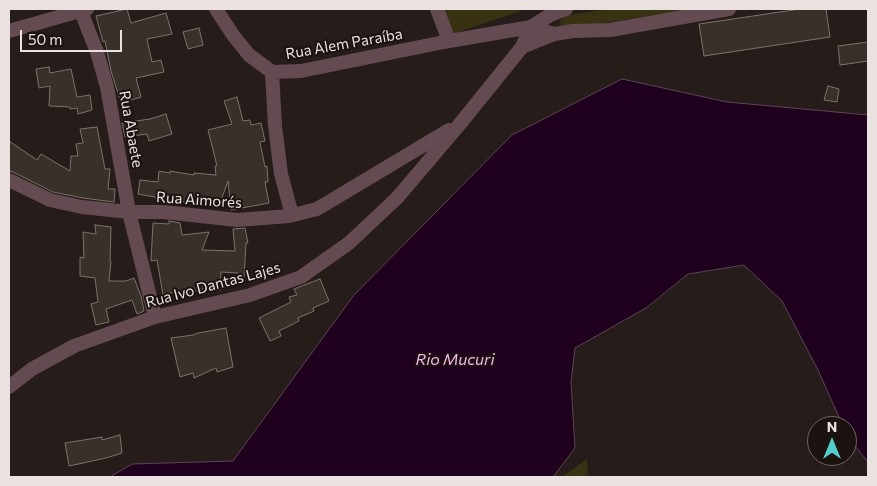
<!DOCTYPE html>
<meta charset="utf-8">
<style>
body{margin:0}
#map{position:relative;width:877px;height:486px;overflow:hidden;background:#261c1a;font-family:Commissioner,sans-serif}
canvas{display:block}
.frame{position:absolute;inset:0;border:10px solid #e9e2e0;pointer-events:none}
.north{position:absolute;left:807px;top:416px;width:50px;height:50px;box-sizing:border-box;background:#1c1311;border:1px solid #6e6664;border-radius:50%;rotate:0deg;font-size:14px;font-weight:700;line-height:20px;text-align:center;color:#e9e2e0}
.north::after{content:'';display:block;margin:auto;width:18px;height:22px;background:#53cdcb;clip-path:polygon(50% 0,100% 100%,50% 72%,0 100%)}
.scale{position:absolute;left:20px;top:30px;width:102px;height:22px;box-sizing:border-box;border:2px solid #e9e2e0;border-top:0;padding-left:6px;font-size:15px;line-height:18px;white-space:nowrap;color:#e9e2e0;-webkit-text-stroke:4px #1c1311;paint-order:stroke}
</style>
<div id="map">
<canvas width="877" height="486"></canvas>
<div class="frame"></div>
<div class="north">N</div>
<div class="scale">50 m</div>
</div>
<script>
const context = document.querySelector('canvas').getContext('2d');
context.lineJoin = 'round';
function fill(path, color) { context.fillStyle = color; context.fill(path, 'evenodd'); }
const poly = rows => new Path2D(rows.map(r => 'M' + r).join(''));
function trace(path, color, width, dash) { context.strokeStyle = color; context.lineWidth = width; context.lineCap = dash ? 'butt' : 'round'; context.setLineDash(dash || []); context.stroke(path); }
function write(font, color, halo, rows, align = 'center') {
  context.font = font + ' Commissioner,sans-serif'; context.lineWidth = 4; context.setLineDash([]); context.textBaseline = 'middle'; context.strokeStyle = halo; context.fillStyle = color; for (const [text, x, y, turn = 0] of rows) {
    context.save(); context.translate(x, y); context.rotate((+turn || 0) * Math.PI / 180); context.textAlign = isNaN(turn) ? turn : align; if (halo) context.strokeText(text, 0, 0); context.fillText(text, 0, 0); context.restore();
  }
}
const green = poly([
 [442,9,525,9,521,11,452,34],
 [609,9,691,9,567,29,562,27,560,23,561,19,568,15],
 [587,459,588,477,562,477]
]);
const water = poly([
 [622,79,727,102,868,115,868,462,847,436,847,426,843,426,818,370,782,301,744,265,688,274,646,308,575,348,571,382,575,448,553,477,110,477,132,464,233,461,354,295,512,135,622,79]
]);
const building = poly([
 [127,9,131,23,166,13,172,34,147,39,152,62,161,60,164,72,136,78,141,97,121,103,111,71,105,41,103,42,96,16,127,9],
 [800,9,826,9,830,37,704,56,699,24,800,9],
 [199,28,203,45,188,49,183,32,199,28],
 [868,42,868,61,840,65,838,46,868,42],
 [49,67,50,73,71,69,77,97,90,95,92,110,78,114,77,108,70,109,70,107,49,106,50,86,39,88,36,69,49,67],
 [828,86,839,89,837,102,824,100,828,86],
 [237,97,243,121,250,120,251,125,261,123,265,141,260,142,265,167,267,166,268,182,265,182,269,203,231,210,228,181,219,206,155,198,155,197,138,194,140,180,158,182,159,171,170,173,170,171,194,175,194,173,216,175,215,166,217,166,208,130,232,124,224,101,237,97],
 [166,114,172,134,149,141,147,134,125,137,122,123,150,119,166,114],
 [97,127,105,169,110,169,108,189,115,189,114,202,83,198,53,192,13,172,9,171,9,141,37,160,41,154,70,171,71,156,78,156,76,144,83,143,80,129,97,127],
 [169,221,180,223,182,235,209,232,202,250,235,251,233,229,245,228,248,243,246,243,244,278,238,278,238,273,221,272,220,290,201,289,181,295,179,291,163,295,157,260,151,261,153,223,169,224,169,221],
 [95,225,111,227,110,261,111,261,109,281,126,281,134,278,141,296,144,311,137,314,132,300,106,309,109,322,96,325,91,304,98,302,95,278,80,276,80,257,84,258,83,232,96,234,95,225],
 [320,279,329,301,313,308,314,311,298,318,299,321,279,331,281,336,270,341,259,318,291,302,289,297,297,295,294,289,320,279],
 [226,328,233,367,217,372,216,368,194,378,193,373,180,377,171,338,193,335,198,333,226,328],
 [120,435,122,453,106,458,69,466,65,443,102,437,102,440,120,435]
]);
const minor = poly([
 [80,9,97,52,107,87,129,212,155,317],
 [216,9,233,35,249,55,272,72,301,71,449,41,531,27,554,34],
 [437,9,449,41],
 [9,31,87,9],
 [522,47,554,34,573,31,610,30,729,9],
 [272,72,275,126,281,174,292,215],
 [9,180,50,200,82,207,129,212,164,212,237,220,289,216,317,209,449,130],
 [9,387,32,369,74,346,155,317,250,295,301,277,349,243,397,198,459,125,522,47,531,27,550,15,566,9]
]);
const streetNames = [
 ["Rua Alem Paraíba",344,44,-10],
 ["Rua Abaete",131,129,80],
 ["Rua Aimorés",199,200,4],
 ["Rua Ivo Dantas Lajes",213,285,-15]
];
const waterNames = [
 ["Rio Mucuri",455,360]
];
fill(green, '#383112');
fill(water, '#1f001d');
trace(water, '#5c4458', 1);
fill(building, '#38312a');
trace(building, '#7c736b', 1);
trace(minor, '#644b52', 14);
write('15px', '#e9e2e0', '#1c1311', streetNames);
write('italic 16px', '#f4b3ee', '#1c1311', waterNames);
</script>
